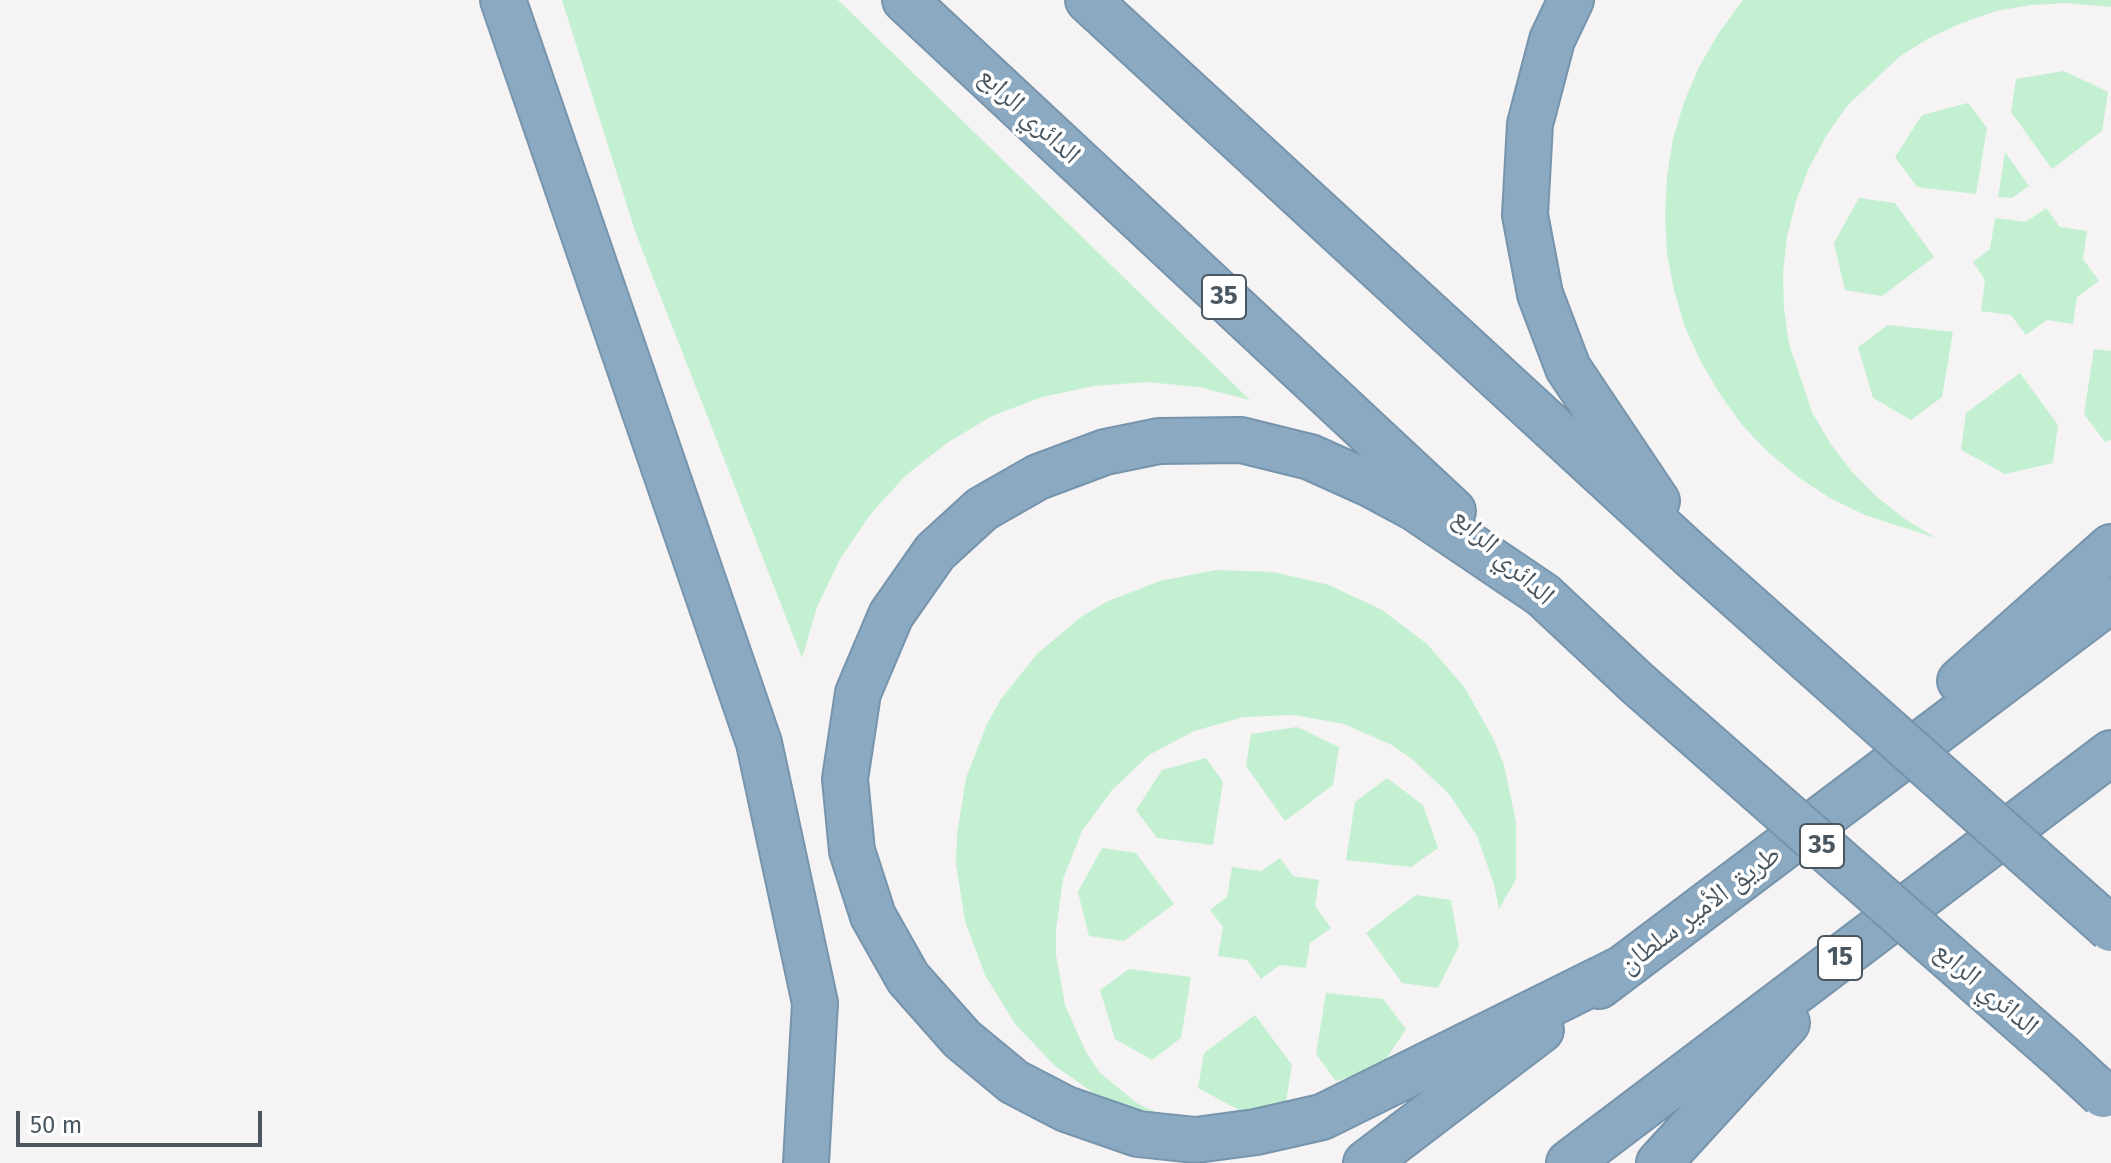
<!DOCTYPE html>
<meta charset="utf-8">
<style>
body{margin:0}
#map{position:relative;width:2111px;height:1163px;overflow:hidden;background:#f5f3f3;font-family:"Fira Sans",sans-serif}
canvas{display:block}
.scale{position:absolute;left:16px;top:1111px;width:246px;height:36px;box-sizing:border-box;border:4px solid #4a5760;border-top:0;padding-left:10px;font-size:24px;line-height:28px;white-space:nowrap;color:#4a5760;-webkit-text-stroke:6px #fff;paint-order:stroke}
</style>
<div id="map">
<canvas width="2111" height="1163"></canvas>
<div class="scale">50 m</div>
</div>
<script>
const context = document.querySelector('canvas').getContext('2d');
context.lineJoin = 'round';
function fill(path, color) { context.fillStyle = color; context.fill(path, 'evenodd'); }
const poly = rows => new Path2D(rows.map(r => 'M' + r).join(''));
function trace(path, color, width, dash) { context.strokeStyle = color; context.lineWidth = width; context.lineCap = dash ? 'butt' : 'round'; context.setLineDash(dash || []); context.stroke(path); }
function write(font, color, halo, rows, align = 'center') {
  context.font = font + ' "Fira Sans","Noto Naskh Arabic",sans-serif'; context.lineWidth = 7; context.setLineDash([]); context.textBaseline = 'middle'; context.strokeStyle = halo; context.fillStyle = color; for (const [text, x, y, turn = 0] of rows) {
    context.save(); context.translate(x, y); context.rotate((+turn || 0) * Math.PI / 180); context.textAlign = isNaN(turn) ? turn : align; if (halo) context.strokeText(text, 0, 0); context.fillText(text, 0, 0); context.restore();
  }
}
const green = poly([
 [562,0,838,0,1250,400,1199,387,1146,382,1094,386,1042,397,992,416,947,443,905,476,870,515,840,559,817,607,802,658,636,234],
 [1743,0,2111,0,2111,7,2067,3,2031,5,1996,11,1962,23,1929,38,1899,57,1847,106,1826,136,1809,168,1796,201,1787,237,1783,272,1784,308,1789,344,1812,412,1830,443,1852,472,1877,497,1905,519,1936,538,1865,515,1830,498,1798,477,1769,453,1742,425,1720,394,1701,362,1685,327,1674,290,1667,253,1665,214,1667,176,1673,139,1684,102,1699,67,1718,34],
 [2064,71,2108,92,2102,131,2052,169,2011,112,2016,79],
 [1968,103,1987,128,1976,194,1917,187,1895,157,1922,115],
 [2005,152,2029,186,2012,198,1998,197],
 [1859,198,1895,203,1934,257,1882,296,1845,290,1834,243],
 [2046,208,2060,227,2087,231,2083,259,2099,281,2077,297,2073,324,2047,320,2026,335,2011,315,1981,311,1985,280,1973,262,1990,249,1995,218,2026,222],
 [1888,325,1953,332,1942,397,1911,420,1873,398,1858,347],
 [2094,349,2111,351,2111,440,2105,442,2084,414],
 [2020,373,2058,425,2053,463,2005,474,1961,450,1966,413],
 [1216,570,1274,572,1329,585,1382,610,1427,644,1465,688,1493,738,1504,765,1516,822,1516,879,1499,909,1494,884,1477,836,1449,794,1412,759,1390,744,1344,724,1294,715,1243,717,1194,731,1149,755,1112,790,1082,831,1063,879,1056,930,1056,955,1065,1005,1086,1052,1100,1073,1137,1103,1180,1124,1155,1121,1102,1099,1055,1066,1015,1024,985,975,965,921,956,864,957,835,966,778,987,724,1001,699,1037,654,1081,617,1106,602,1160,581],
 [1297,727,1339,747,1333,785,1285,821,1246,766,1251,734],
 [1206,758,1223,782,1213,845,1157,838,1136,810,1162,770],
 [1387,778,1423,805,1438,848,1411,867,1346,860,1355,802],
 [1102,848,1136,853,1174,904,1124,941,1089,936,1078,892],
 [1280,858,1293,876,1319,880,1315,906,1331,928,1310,943,1306,968,1280,965,1261,979,1247,960,1218,956,1223,927,1210,910,1227,897,1232,867,1261,871],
 [1416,895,1451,900,1459,946,1438,988,1402,983,1366,933],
 [1129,969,1191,977,1181,1038,1152,1060,1115,1039,1100,990],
 [1326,993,1383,999,1406,1029,1381,1067,1336,1081,1316,1054],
 [1255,1015,1292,1065,1286,1102,1241,1111,1198,1088,1204,1053]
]);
const highway = poly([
 [503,0,759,743,815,1003,806,1163],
 [905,0,1453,511],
 [1088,0,1693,557],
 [1571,0,1552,40,1530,124,1525,215,1540,294,1568,368,1657,501],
 [1543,595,1413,507,1370,484,1310,457,1241,440,1159,441,1105,452,1038,477,982,509,935,552,891,615,858,693,845,779,852,851,873,916,908,978,962,1039,1014,1082,1066,1109,1138,1134,1196,1140,1256,1132,1322,1117,1621,969],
 [1960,681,2111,547],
 [1599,986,2111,600],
 [1366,1163,1541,1030],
 [1569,1163,2111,753],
 [1659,1163,1787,1023]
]);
const highwayBridge = poly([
 [1693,557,2111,929],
 [1543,595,1637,683,2061,1056,2103,1095]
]);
const shields = [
 [1224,297,44],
 [1822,846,44],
 [1840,958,44]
];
const shieldNames = [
 ["35",1224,297],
 ["35",1822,846],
 ["15",1840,958]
];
const streetNames = [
 ["الدائري الرابع",1029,116,43],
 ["الدائري الرابع",1503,557,43],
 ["طريق الأمير سلطان",1700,910,-37],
 ["الدائري الرابع",1986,989,41]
];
fill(green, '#c3f0d1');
trace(highway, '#7694ac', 48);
trace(highway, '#8ba9c0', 44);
trace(highwayBridge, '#7694ac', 48, []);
trace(highwayBridge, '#8ba9c0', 44);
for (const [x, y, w] of shields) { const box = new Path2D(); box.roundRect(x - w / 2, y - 22, w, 44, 6); context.fillStyle = '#fff'; context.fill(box); trace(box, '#4a5760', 2); }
write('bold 26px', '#4a5760', null, shieldNames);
write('28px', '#4a5760', '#fff', streetNames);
</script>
